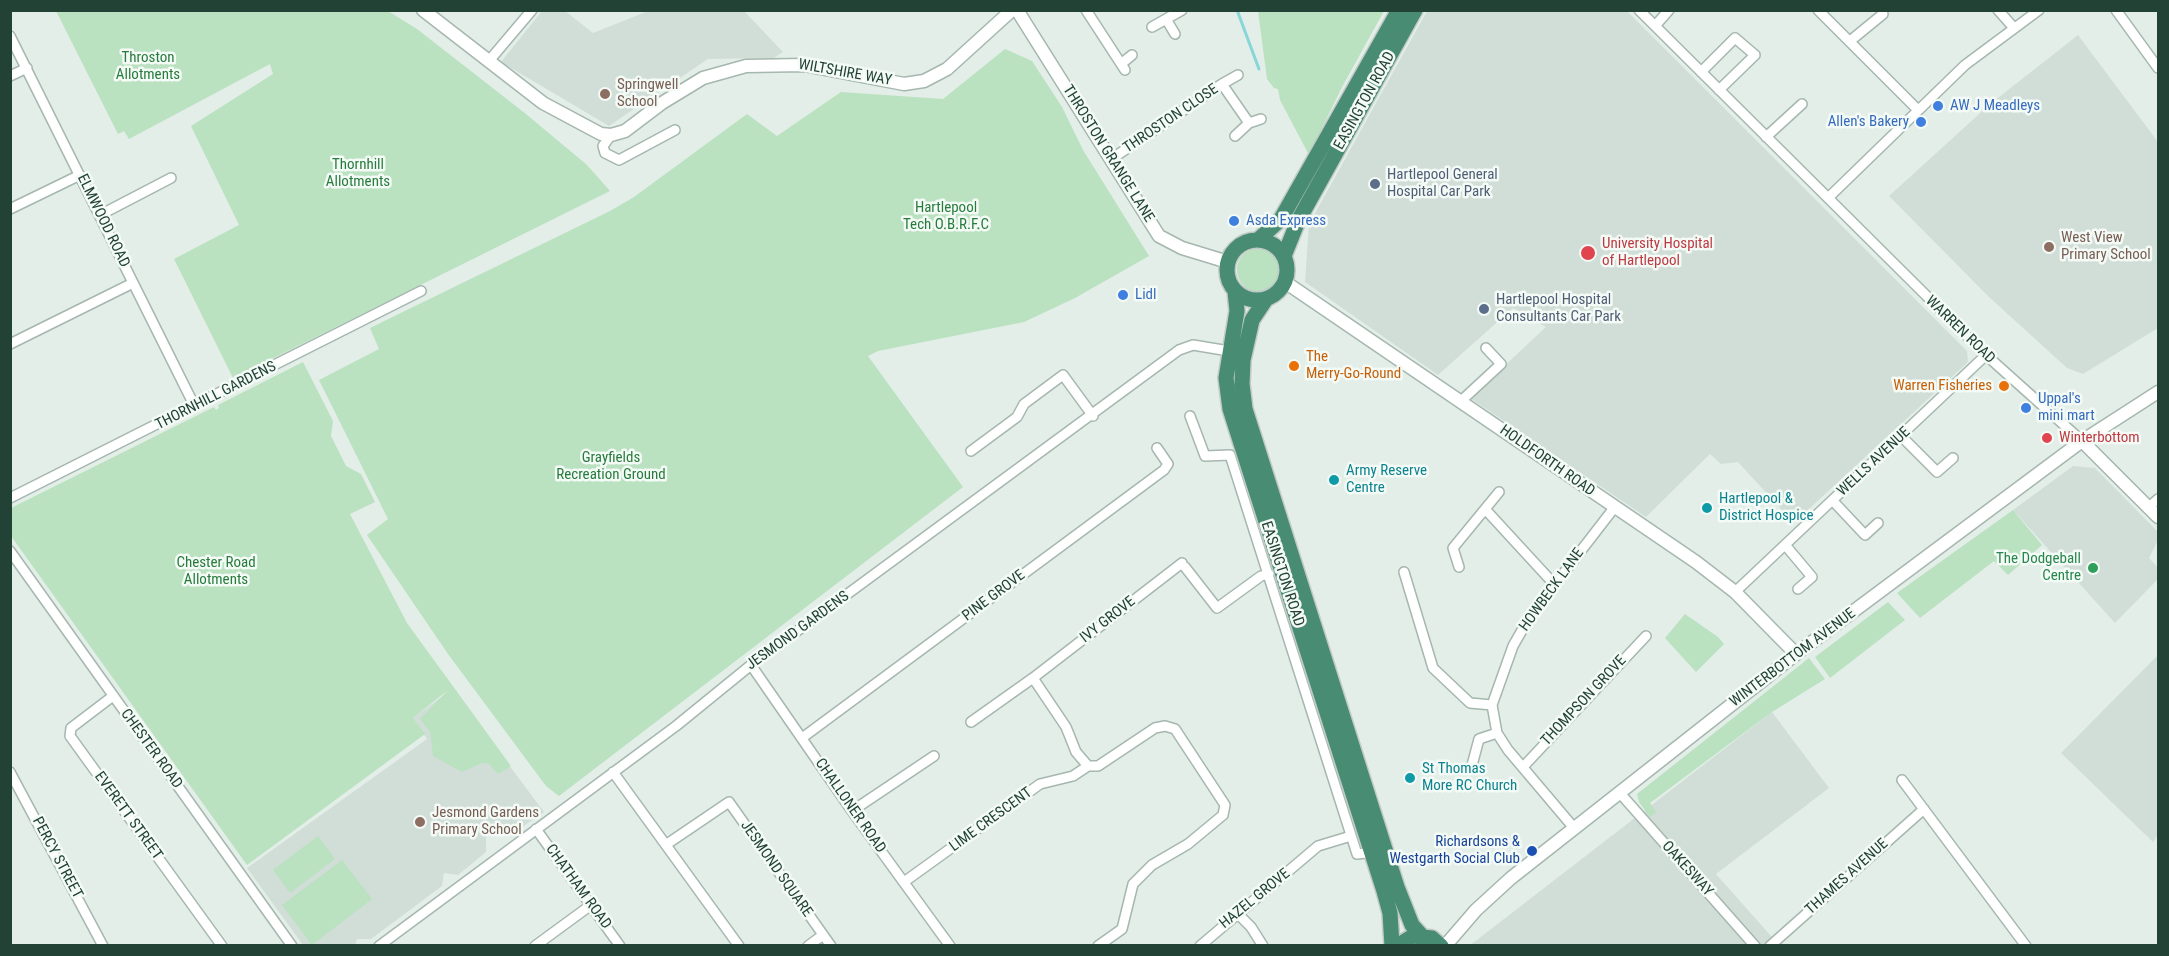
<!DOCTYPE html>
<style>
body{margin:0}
#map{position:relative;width:2169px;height:956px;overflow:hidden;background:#e3eee8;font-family:"Roboto Condensed",sans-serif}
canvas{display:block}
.frame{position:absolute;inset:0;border:12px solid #214235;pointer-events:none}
</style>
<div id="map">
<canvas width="2169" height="956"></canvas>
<div class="frame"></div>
</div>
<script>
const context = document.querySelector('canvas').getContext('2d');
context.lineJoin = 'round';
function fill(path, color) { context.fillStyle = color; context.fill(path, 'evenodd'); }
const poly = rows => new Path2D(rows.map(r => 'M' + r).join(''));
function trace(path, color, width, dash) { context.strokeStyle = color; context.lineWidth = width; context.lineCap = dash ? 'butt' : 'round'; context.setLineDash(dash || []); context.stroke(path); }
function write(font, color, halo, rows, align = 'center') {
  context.font = font + ' "Roboto Condensed",sans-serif'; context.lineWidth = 5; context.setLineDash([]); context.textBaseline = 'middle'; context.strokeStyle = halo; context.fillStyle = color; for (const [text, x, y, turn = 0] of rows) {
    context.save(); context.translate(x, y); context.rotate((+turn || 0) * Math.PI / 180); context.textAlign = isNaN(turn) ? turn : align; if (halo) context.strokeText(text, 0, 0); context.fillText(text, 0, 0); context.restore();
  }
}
const built = poly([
 [542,11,565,11,593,33,648,11,744,11,783,52,774,58,708,59,609,126,501,62],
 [1427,11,1627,11,1967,351,1968,362,1797,520,1782,510,1738,462,1721,464,1710,454,1646,517,1470,398,1546,327,1513,308,1438,375,1305,282,1309,224],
 [2078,35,2158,142,2158,328,2083,374,2067,368,1989,297,1889,196,1989,105],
 [2073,466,2095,468,2158,532,2158,540,2149,558,2158,568,2158,579,2115,623,2013,510],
 [2158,655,2158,835,2153,842,2061,753],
 [452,689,544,812,509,836,495,832,486,837,486,852,458,875,444,873,442,886,371,939,357,939,355,945,303,945,247,868,427,739,413,718],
 [1772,712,1829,788,1716,874,1779,945,1469,946]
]);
const green = poly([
 [56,11,388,11,417,29,526,114,587,165,610,191,233,378,174,259,239,225,191,126,273,74,270,64,129,139,124,131,118,134],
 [1258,11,1384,11,1342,87,1309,155,1280,100,1278,89,1274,88,1267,79],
 [1005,49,1032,61,1062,107,1083,150,1149,256,1075,298,1024,322,878,351,868,356,963,487,559,796,546,786,448,654,367,535,388,519,319,380,379,349,370,328,610,211,634,197,747,114,777,136,841,92,943,99],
 '1237 270a22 22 0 1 1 44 0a22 22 0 1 1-44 0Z',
 [303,362,333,421,331,436,346,466,361,474,375,502,350,514,407,623,511,766,498,774,489,764,482,763,462,772,433,756,430,732,420,719,448,690,413,718,425,734,247,865,11,536,11,508,214,407,216,410,219,408,218,405],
 [2013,510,2042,545,2008,575,1994,561,1920,618,1897,593],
 [1888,602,1905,620,1830,678,1815,657],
 [1685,614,1718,637,1724,644,1696,672,1665,638],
 [1809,658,1825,679,1772,712,1650,803,1656,812,1650,817,1639,802,1637,794],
 [318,836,335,859,290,893,273,870],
 [342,860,372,899,312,945,282,905]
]);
const stream = poly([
 [1237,10,1259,69]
]);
const minor = poly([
 [1086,10,1125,70],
 [1639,10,1986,355,2082,441],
 [1818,10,1917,109],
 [1998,10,2014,28],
 [2116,10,2158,68],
 [1166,19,1175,34],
 [1655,26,1669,10],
 [1152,27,1182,10],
 [10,36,195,407],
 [1850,41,1883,14],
 [488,62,532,10],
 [1121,64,1132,55],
 [1701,72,1735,38,1755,55,1719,90],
 [10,76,27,68],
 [1222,84,1238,75],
 [611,135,603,146,605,153,619,160,675,130],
 [1235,136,1249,123,1261,119],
 [1766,137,1802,104],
 [1110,160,1222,84,1249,123],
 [1828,198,1965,65,2039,10],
 [10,209,80,175],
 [100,215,171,178],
 [10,344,133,283],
 [1461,401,1501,364,1486,348],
 [1190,416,1205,456,1230,455,1357,854,1374,852],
 [1902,437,1937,472,1953,458],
 [971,451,1017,417,1024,404,1063,375,1093,416],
 [10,498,421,291],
 [1833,501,1865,535,1878,523],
 [2149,507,2158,499],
 [1485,509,1554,584],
 [1786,546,1812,577,1798,589],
 [10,551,292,946],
 [1185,567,1217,608,1261,576,1269,574],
 [1459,567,1453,548,1499,492],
 [1404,572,1433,668,1470,703,1492,705],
 [1735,592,1986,355],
 [751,665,852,811,950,946],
 [113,696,71,728,70,736,222,946],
 [971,722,1033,678],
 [802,738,1164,470,1168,464,1157,448],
 [1088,766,1076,752,1066,727,1033,678,1182,563],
 [1523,767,1646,636],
 [1471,769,1479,739,1497,733],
 [10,772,103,946],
 [613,772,739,946],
 [1902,780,2026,946],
 [1619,792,1755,946],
 [852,811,934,756],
 [1574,828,1508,750,1497,733,1492,705,1513,646,1529,618,1614,508],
 [536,829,620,946],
 [667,844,729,802,831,946],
 [904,882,1040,784,1073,776,1088,766,1098,766,1155,728,1165,726,1175,729,1225,805,1223,815,1188,844,1152,865,1133,884,1122,929,1098,946],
 [1239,915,1251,927,1263,946],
 [379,946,676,726,751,665,1179,350,1193,345,1229,351],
 [535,946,591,905],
 [808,946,823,935],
 [1200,946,1318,846,1351,836],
 [1770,946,1924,809]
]);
const tertiary = poly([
 [423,10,543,103,601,134,611,135,625,131,662,103,703,78,746,66,804,65,904,84,924,81,947,69,1012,10],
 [1017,10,1159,236,1182,248,1228,262],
 [1285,282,1696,562,1735,592,1796,654],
 [2082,441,2158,517],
 [1445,946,1476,910,1511,878,1796,654,2082,441,2158,392]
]);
const trunk = poly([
 [1259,239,1281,219,1399,10],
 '1227 270a30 30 0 1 1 60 0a30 30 0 1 1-60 0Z',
 [1284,256,1298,221,1415,10],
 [1235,291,1237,311,1226,378,1230,409,1384,891,1390,913,1392,946],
 [1266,299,1252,320,1243,360,1242,384,1245,409,1397,887,1412,925,1422,936],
 [1397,946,1413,936,1432,938,1441,946]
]);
const markers = [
 [605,94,6,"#8d6e63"],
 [1938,106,6,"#3f7fe0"],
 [1921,122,6,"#3f7fe0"],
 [1375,184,6,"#5c6f8a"],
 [1234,221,6,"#3f7fe0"],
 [2049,247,6,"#8d6e63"],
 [1588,253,8,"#e0444e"],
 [1123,295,6,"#3f7fe0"],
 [1484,309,6,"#5c6f8a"],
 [1294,366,6,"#e8710a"],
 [2004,386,6,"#e8710a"],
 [2026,408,6,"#3f7fe0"],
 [2047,438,6,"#e0444e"],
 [1334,480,6,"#0f9aa8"],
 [1707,508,6,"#0f9aa8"],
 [2093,568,6,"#2e9e5b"],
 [1410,778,6,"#0f9aa8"],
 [420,822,6,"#8d6e63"],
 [1532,851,6,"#1a4fb4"]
];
const parkNames = [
 ["Throston",148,58],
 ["Allotments",148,75],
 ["Thornhill",358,165],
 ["Allotments",358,182],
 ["Hartlepool",946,208],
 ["Tech O.B.R.F.C",946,225],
 ["Grayfields",611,458],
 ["Recreation Ground",611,475],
 ["Chester Road",216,563],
 ["Allotments",216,580]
];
const streetNames = [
 ["WILTSHIRE WAY",845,73,10],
 ["EASINGTON ROAD",1365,101,-61],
 ["THROSTON CLOSE",1171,119,-34],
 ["THROSTON GRANGE LANE",1108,154,58],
 ["ELMWOOD ROAD",103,221,64],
 ["WARREN ROAD",1960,330,44],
 ["THORNHILL GARDENS",216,396,-27],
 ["HOLDFORTH ROAD",1547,461,35],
 ["WELLS AVENUE",1874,462,-43],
 ["EASINGTON ROAD",1282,574,72],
 ["HOWBECK LANE",1552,590,-54],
 ["PINE GROVE",994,596,-37],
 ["IVY GROVE",1108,620,-38],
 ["JESMOND GARDENS",798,631,-36],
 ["WINTERBOTTOM AVENUE",1793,658,-37],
 ["THOMPSON GROVE",1584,701,-47],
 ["CHESTER ROAD",151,749,54],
 ["CHALLONER ROAD",850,806,55],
 ["EVERETT STREET",128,816,54],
 ["LIME CRESCENT",991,820,-36],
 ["PERCY STREET",57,858,62],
 ["JESMOND SQUARE",776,869,55],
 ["OAKESWAY",1687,869,48],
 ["THAMES AVENUE",1847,877,-42],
 ["CHATHAM ROAD",578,887,54],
 ["HAZEL GROVE",1255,899,-39]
];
const educationNames = [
 ["Springwell",617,85],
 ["School",617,102],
 ["West View",2061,238],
 ["Primary School",2061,255],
 ["Jesmond Gardens",432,813],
 ["Primary School",432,830]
];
const shopNames = [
 ["AW J Meadleys",1950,106],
 ["Allen's Bakery",1909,122,"right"],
 ["Asda Express",1246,221],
 ["Lidl",1135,295],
 ["Uppal's",2038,399],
 ["mini mart",2038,416]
];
const serviceNames = [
 ["Hartlepool General",1387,175],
 ["Hospital Car Park",1387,192],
 ["Hartlepool Hospital",1496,300],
 ["Consultants Car Park",1496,317]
];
const healthNames = [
 ["University Hospital",1602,244],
 ["of Hartlepool",1602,261],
 ["Winterbottom",2059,438]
];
const foodNames = [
 ["The",1306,357],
 ["Merry-Go-Round",1306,374],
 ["Warren Fisheries",1992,386,"right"]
];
const cultureNames = [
 ["Army Reserve",1346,471],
 ["Centre",1346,488],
 ["Hartlepool &",1719,499],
 ["District Hospice",1719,516],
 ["St Thomas",1422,769],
 ["More RC Church",1422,786]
];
const leisureNames = [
 ["The Dodgeball",2081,559],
 ["Centre",2081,576]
];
const transitNames = [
 ["Richardsons &",1520,842],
 ["Westgarth Social Club",1520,859]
];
fill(built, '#d1ded7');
fill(green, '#bae1c0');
trace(stream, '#87d6d8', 3);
trace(minor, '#a5b7af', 12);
trace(tertiary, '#a5b7af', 15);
trace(trunk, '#c1cac6', 18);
trace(minor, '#fff', 9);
trace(tertiary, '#fff', 12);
trace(trunk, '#478c73', 15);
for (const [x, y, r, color] of markers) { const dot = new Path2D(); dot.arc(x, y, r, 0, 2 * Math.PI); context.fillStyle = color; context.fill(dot); trace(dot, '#f4faf6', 2); }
write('15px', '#277c3d', '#f4faf6', parkNames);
write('15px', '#214235', '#f4faf6', streetNames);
write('15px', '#785e54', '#f4faf6', educationNames, 'left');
write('15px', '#366cbe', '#f4faf6', shopNames, 'left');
write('15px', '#4e5e75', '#f4faf6', serviceNames, 'left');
write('15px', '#be3a42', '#f4faf6', healthNames, 'left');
write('15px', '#c56008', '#f4faf6', foodNames, 'left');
write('15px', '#0d838f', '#f4faf6', cultureNames, 'left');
write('15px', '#27864d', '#f4faf6', leisureNames, 'right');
write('15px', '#164399', '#f4faf6', transitNames, 'right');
</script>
